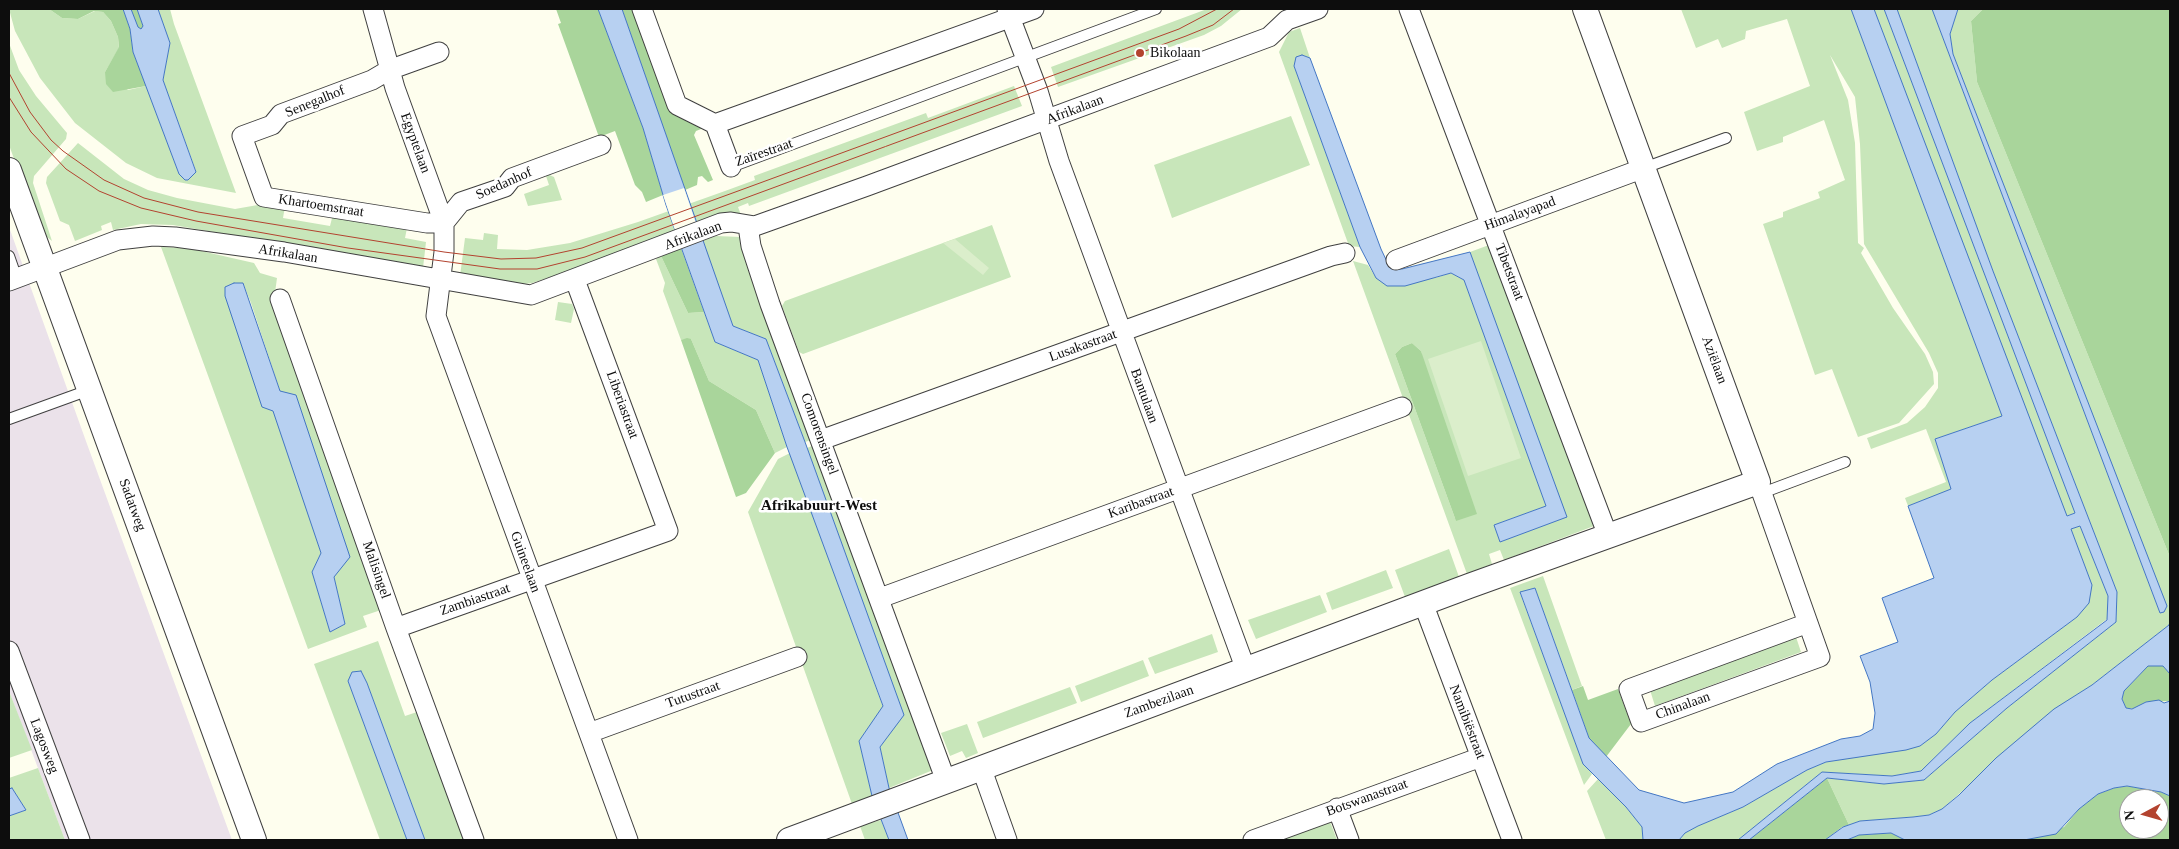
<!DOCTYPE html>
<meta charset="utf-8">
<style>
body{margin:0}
#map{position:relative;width:2179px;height:849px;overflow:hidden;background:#fefeee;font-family:"Times New Roman",serif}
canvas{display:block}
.frame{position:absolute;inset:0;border:10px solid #0d0d0d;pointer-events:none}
.north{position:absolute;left:2119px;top:789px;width:50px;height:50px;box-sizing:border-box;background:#fff;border:1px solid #9e9e9e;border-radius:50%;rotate:264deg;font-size:14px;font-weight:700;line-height:20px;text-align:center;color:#0d0d0d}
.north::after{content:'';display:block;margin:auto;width:18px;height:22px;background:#b3432f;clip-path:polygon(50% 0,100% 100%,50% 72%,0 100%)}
</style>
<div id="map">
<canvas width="2179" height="849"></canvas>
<div class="frame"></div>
<div class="north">N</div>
</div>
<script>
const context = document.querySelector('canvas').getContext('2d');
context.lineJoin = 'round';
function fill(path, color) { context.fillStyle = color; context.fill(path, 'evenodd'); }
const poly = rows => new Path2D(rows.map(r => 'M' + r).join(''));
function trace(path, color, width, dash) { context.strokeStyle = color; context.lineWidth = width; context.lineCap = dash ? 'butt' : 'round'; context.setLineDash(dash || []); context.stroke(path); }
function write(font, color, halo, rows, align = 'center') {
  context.font = font + ' "Times New Roman",serif'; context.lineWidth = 5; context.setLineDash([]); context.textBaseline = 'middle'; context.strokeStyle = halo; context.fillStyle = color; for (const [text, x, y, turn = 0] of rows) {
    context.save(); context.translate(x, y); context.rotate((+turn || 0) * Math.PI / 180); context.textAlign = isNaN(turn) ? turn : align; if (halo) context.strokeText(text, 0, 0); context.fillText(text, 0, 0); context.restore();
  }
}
const industrial = poly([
 [9,227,87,444,232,840,65,840,9,691]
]);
const green = poly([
 [9,9,49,9,62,18,78,19,95,11,103,12,111,21,118,37,119,48,105,72,128,90,146,86,179,174,185,180,188,180,196,171,163,80,170,43,158,9,170,9,174,24,236,193,157,178,126,163,75,123,40,78,15,31],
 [1207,9,1242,9,1221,26,1204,35,1058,87,1051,67],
 [1681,9,1851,9,2002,416,1935,439,1952,489,1908,506,1905,498,1946,482,1926,429,1871,449,1867,438,1907,423,1925,407,1938,388,1938,373,1929,353,1864,244,1860,144,1855,97,1830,55,1848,100,1855,143,1858,243,1864,248,1861,253,1893,308,1925,354,1933,372,1934,384,1899,423,1858,437,1832,369,1815,375,1763,224,1783,217,1783,212,1820,198,1818,192,1845,180,1824,120,1783,137,1783,142,1757,151,1744,112,1810,86,1787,19,1746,31,1745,39,1722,48,1718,39,1696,48],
 [1874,9,1884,9,2075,513,2066,516],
 [1897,9,1932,9,2160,613,2167,607,1953,54,1950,34,1958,9,1983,9,1971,21,1977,82,2170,557,2170,622,2169,625,2092,685,2054,710,1942,809,1929,815,1913,817,1860,821,1849,825,1827,778,1884,784,1924,780,2007,708,2116,622,2117,592,1993,271],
 [1300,28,1310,58,1302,55,1294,66,1360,247,1349,246,1279,52,1289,32],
 [9,43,19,70,36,96,67,133,66,139,34,176,33,183,52,241,42,233,38,225,9,145],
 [1014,86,1022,106,749,206,748,203,738,207,741,215,532,283,515,285,460,276,465,238,483,240,484,233,498,235,497,249,527,250,570,243,638,222,725,191,755,180,754,176,926,113,928,118],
 [1291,116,1310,165,1172,218,1154,165],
 [78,143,124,179,148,190,177,198,235,209,269,203,285,206,283,218,330,226,333,214,407,228,405,238,426,242,423,268,173,225,141,224,113,230,111,222,101,226,102,230,75,241,69,225,60,221,46,183,47,177],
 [545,173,554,177,562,200,528,206,524,194,549,185],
 [992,225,1011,277,803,354,799,352,782,306,785,301],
 [716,236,741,237,811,440,805,442,766,339,733,326,702,241],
 [1489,245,1594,526,1504,560,1500,550,1489,554,1492,564,1467,574,1353,261,1368,265,1376,278,1435,278,1451,273,1464,280,1546,506,1494,525,1500,542,1566,517,1470,252],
 [1412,343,1421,351,1456,521,1395,354,1402,347],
 [161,247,188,248,254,263,260,273,277,278,274,300,384,609,363,616,367,627,308,649],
 [234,283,243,283,251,303,280,391,334,577,345,624,330,632,312,572,321,553],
 [661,256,688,313,704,312,715,342,758,360,787,447,775,453,756,410,709,381,691,339,681,340,663,291,665,283,656,259],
 [558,302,572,304,574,309,571,323,555,320],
 [817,444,938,768,889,788,880,747,903,714,807,448],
 [790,453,883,707,859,741,872,796,852,804,748,512,778,459],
 [2080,526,2108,596,2107,619,1970,723,1921,771,1892,776,1822,772,1738,840,1679,840,1685,833,1698,826,1743,807,1807,770,1826,762,1920,746,1936,734,1955,712,1992,680,2077,617,2092,585,2071,529],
 [1449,549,1459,577,1405,597,1395,570],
 [1386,570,1393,588,1332,610,1326,593],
 [1543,576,1582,686,1572,690,1535,588,1520,593,1583,763,1592,774,1584,785,1510,588],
 [1320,595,1327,612,1256,639,1248,620],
 [1212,634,1218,652,1155,674,1148,658],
 [1796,637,1801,652,1655,706,1650,690],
 [378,641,405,716,417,712,466,840,425,840,367,683,348,681,407,840,380,840,314,664],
 [1143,660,1149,676,1081,702,1075,686],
 [1070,687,1077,703,983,738,977,722],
 [9,691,32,750,9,758],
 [967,724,978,753,966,758,962,751,950,756,941,733],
 [38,768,65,840,9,840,9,816,26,810,12,788,9,789,9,778],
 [1598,779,1626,807,1642,827,1643,840,1606,840,1587,791],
 [1329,819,1337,840,1271,840],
 [881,820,889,840,865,840,860,826]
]);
const forest = poly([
 [49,9,123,9,130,29,133,52,146,86,113,92,106,84,105,72,119,47,118,37,111,21,103,12,94,11,78,19,62,18],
 [131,9,137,9,143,26,142,29,138,28],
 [556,9,598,9,643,128,663,195,646,202,642,192,635,185,615,131,599,137,558,24,561,23],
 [622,9,633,9,669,110,706,127,696,131,694,135,713,180,708,182,702,176,698,177,697,185,685,190],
 [1983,9,2170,9,2170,557,1977,82,1971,21],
 [681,248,704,312,688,313,661,256],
 [687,338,691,339,709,381,756,410,775,453,746,493,736,497,681,340],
 [1412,343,1421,351,1477,514,1456,521,1395,354,1402,347],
 [2155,665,2163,666,2170,674,2170,701,2146,702,2136,709,2126,708,2122,699,2124,691,2148,666],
 [1583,686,1588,700,1618,689,1631,724,1606,757,1589,738,1572,690],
 [1827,778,1849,825,1842,827,1825,840,1749,840],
 [2127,786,2161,792,2170,796,2170,840,2024,840,2064,827,2079,809,2098,794,2114,788],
 [2129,799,2159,799,2159,829,2129,829],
 [1891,833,1905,840,1847,840,1859,835]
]);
const pitch = poly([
 [955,239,989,268,983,275,943,243],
 [1481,341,1521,458,1468,476,1428,359]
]);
const water = poly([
 [123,9,131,9,138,27,141,29,143,26,137,9,158,9,170,43,163,80,196,172,188,180,185,180,179,174,133,52,130,29,123,9],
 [598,9,622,9,733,326,766,339,805,442,904,715,880,747,889,788,908,840,889,840,872,796,859,741,883,706,787,447,758,360,715,342,666,205,643,128,598,9],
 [1851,9,1874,9,2067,516,2075,513,1884,9,1897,9,1993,271,2117,592,2116,622,2007,708,1924,780,1884,784,1827,778,1749,840,1738,840,1822,772,1892,776,1921,771,1970,723,2107,620,2108,596,2080,526,2071,529,2092,585,2089,603,2077,617,1992,680,1955,712,1936,734,1920,746,1906,750,1826,762,1807,770,1743,807,1698,826,1685,833,1679,840,1643,840,1642,827,1626,807,1583,764,1520,592,1535,588,1589,738,1639,790,1684,803,1733,792,1777,764,1841,739,1860,736,1873,729,1875,713,1870,682,1860,656,1898,642,1882,598,1934,578,1908,506,1951,489,1935,439,2002,416,1851,9],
 [1932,9,1958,9,1950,34,1953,54,2167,606,2164,612,2160,613,1932,9],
 [1302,55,1310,58,1381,249,1390,268,1402,269,1470,252,1567,517,1500,542,1494,525,1546,506,1464,280,1451,273,1405,286,1387,286,1376,278,1360,247,1294,66,1296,57,1302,55],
 [234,283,243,283,280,391,296,395,350,557,334,577,345,624,330,632,312,572,321,553,273,411,262,407,225,296,225,287,234,283],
 [2170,622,2170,674,2163,666,2148,666,2124,691,2122,699,2126,708,2132,709,2146,702,2159,700,2164,703,2170,701,2170,796,2161,792,2127,786,2114,788,2098,794,2079,809,2056,834,2024,840,1905,840,1891,833,1859,835,1847,840,1825,840,1843,827,1860,821,1913,817,1929,815,1942,809,1959,795,1996,758,2054,709,2092,685,2169,625,2170,622],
 [361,671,367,683,425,840,407,840,348,681,352,672,361,671],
 [12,788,26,810,9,816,9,789,12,788]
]);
const pier = poly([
 [684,188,702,241,681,248,663,195]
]);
const service = poly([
 [731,167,1156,9],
 [1644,168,1726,138],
 [9,256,17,279],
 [9,419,89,390],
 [1762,493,1845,462]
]);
const minor = poly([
 [373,9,395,88,444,223,444,252,436,316,628,840],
 [642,9,677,105,715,124],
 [1007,9,1038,91,1059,161,1246,670],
 [1409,9,1608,536],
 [439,52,389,70,372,80,281,114,272,125,242,136,264,197,427,223,444,223,461,202,505,187,512,178,601,145],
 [715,124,1034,9],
 [715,124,731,167],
 [748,226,751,246,770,304,946,781],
 [1396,260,1644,168],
 [9,281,118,240,153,236,175,237,284,252,531,295,721,223,731,222,755,226,867,186,1269,37,1287,20,1318,9],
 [280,299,396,628,474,840],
 [821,440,1331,256,1345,253],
 [1758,482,1820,657,1641,722,1629,689,1808,623],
 [880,598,1402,407],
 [1423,603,1512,840],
 [396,628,668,531,575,280],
 [9,651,80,840],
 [589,733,797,657],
 [981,767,1007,840],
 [1337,808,1349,840],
 [1253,840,1481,757]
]);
const tertiary = poly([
 [9,170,254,840],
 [789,840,1469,586,1758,482,1585,9]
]);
const tram = poly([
 [9,73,30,112,51,140,63,151,104,180,144,198,198,212,444,252,501,259,536,258,582,248,749,187,1179,29,1217,9],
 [9,97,31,132,66,169,99,191,141,208,196,221,348,248,500,269,537,269,585,257,1186,36,1213,25,1234,9]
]);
const markers = [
 [1140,53,5,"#b3432f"]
];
const poiNames = [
 ["Bikolaan",1150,53]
];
const streetNames = [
 ["Senegalhof",315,102,-22],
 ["Afrikalaan",1075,110,-21],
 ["Egyptelaan",415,143,70],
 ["Zaïrestraat",764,153,-19],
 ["Soedanhof",504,184,-24],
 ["Khartoemstraat",321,206,9],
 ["Himalayapad",1520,214,-20],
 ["Afrikalaan",693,236,-20],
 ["Afrikalaan",288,254,9],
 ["Tibetstraat",1509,272,69],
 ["Lusakastraat",1083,346,-20],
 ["Aziëlaan",1714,360,70],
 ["Bantulaan",1144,396,70],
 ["Liberiastraat",622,405,70],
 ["Comorensingel",819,434,70],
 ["Karibastraat",1141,503,-20],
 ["Sadatweg",132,505,70],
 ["Guineelaan",525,562,70],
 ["Malisingel",376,570,71],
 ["Zambiastraat",475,600,-19],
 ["Tutustraat",693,695,-20],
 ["Zambezilaan",1159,702,-20],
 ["Chinalaan",1683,706,-20],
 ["Namibiëstraat",1467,722,69],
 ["Lagosweg",44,746,69],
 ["Botswanastraat",1367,798,-20]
];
const neighbourhoodNames = [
 ["Afrikabuurt-West",819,506]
];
fill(industrial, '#ebe2ea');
fill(green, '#c8e6ba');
fill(forest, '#a9d59b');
fill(pitch, '#dbeecb');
fill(water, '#b7d0f1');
trace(water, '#4376c3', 1);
fill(pier, '#fefeee');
trace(service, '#404040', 12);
trace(minor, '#404040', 21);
trace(tertiary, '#404040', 26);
trace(service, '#fff', 10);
trace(minor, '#fff', 19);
trace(tertiary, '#fff', 24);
trace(tram, '#b3432f', 1);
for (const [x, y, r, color] of markers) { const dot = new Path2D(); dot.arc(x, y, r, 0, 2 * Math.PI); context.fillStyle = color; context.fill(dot); trace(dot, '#fff', 2); }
write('14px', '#0d0d0d', '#fff', poiNames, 'left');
write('14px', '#0d0d0d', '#fff', streetNames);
write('bold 15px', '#0d0d0d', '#fff', neighbourhoodNames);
</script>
